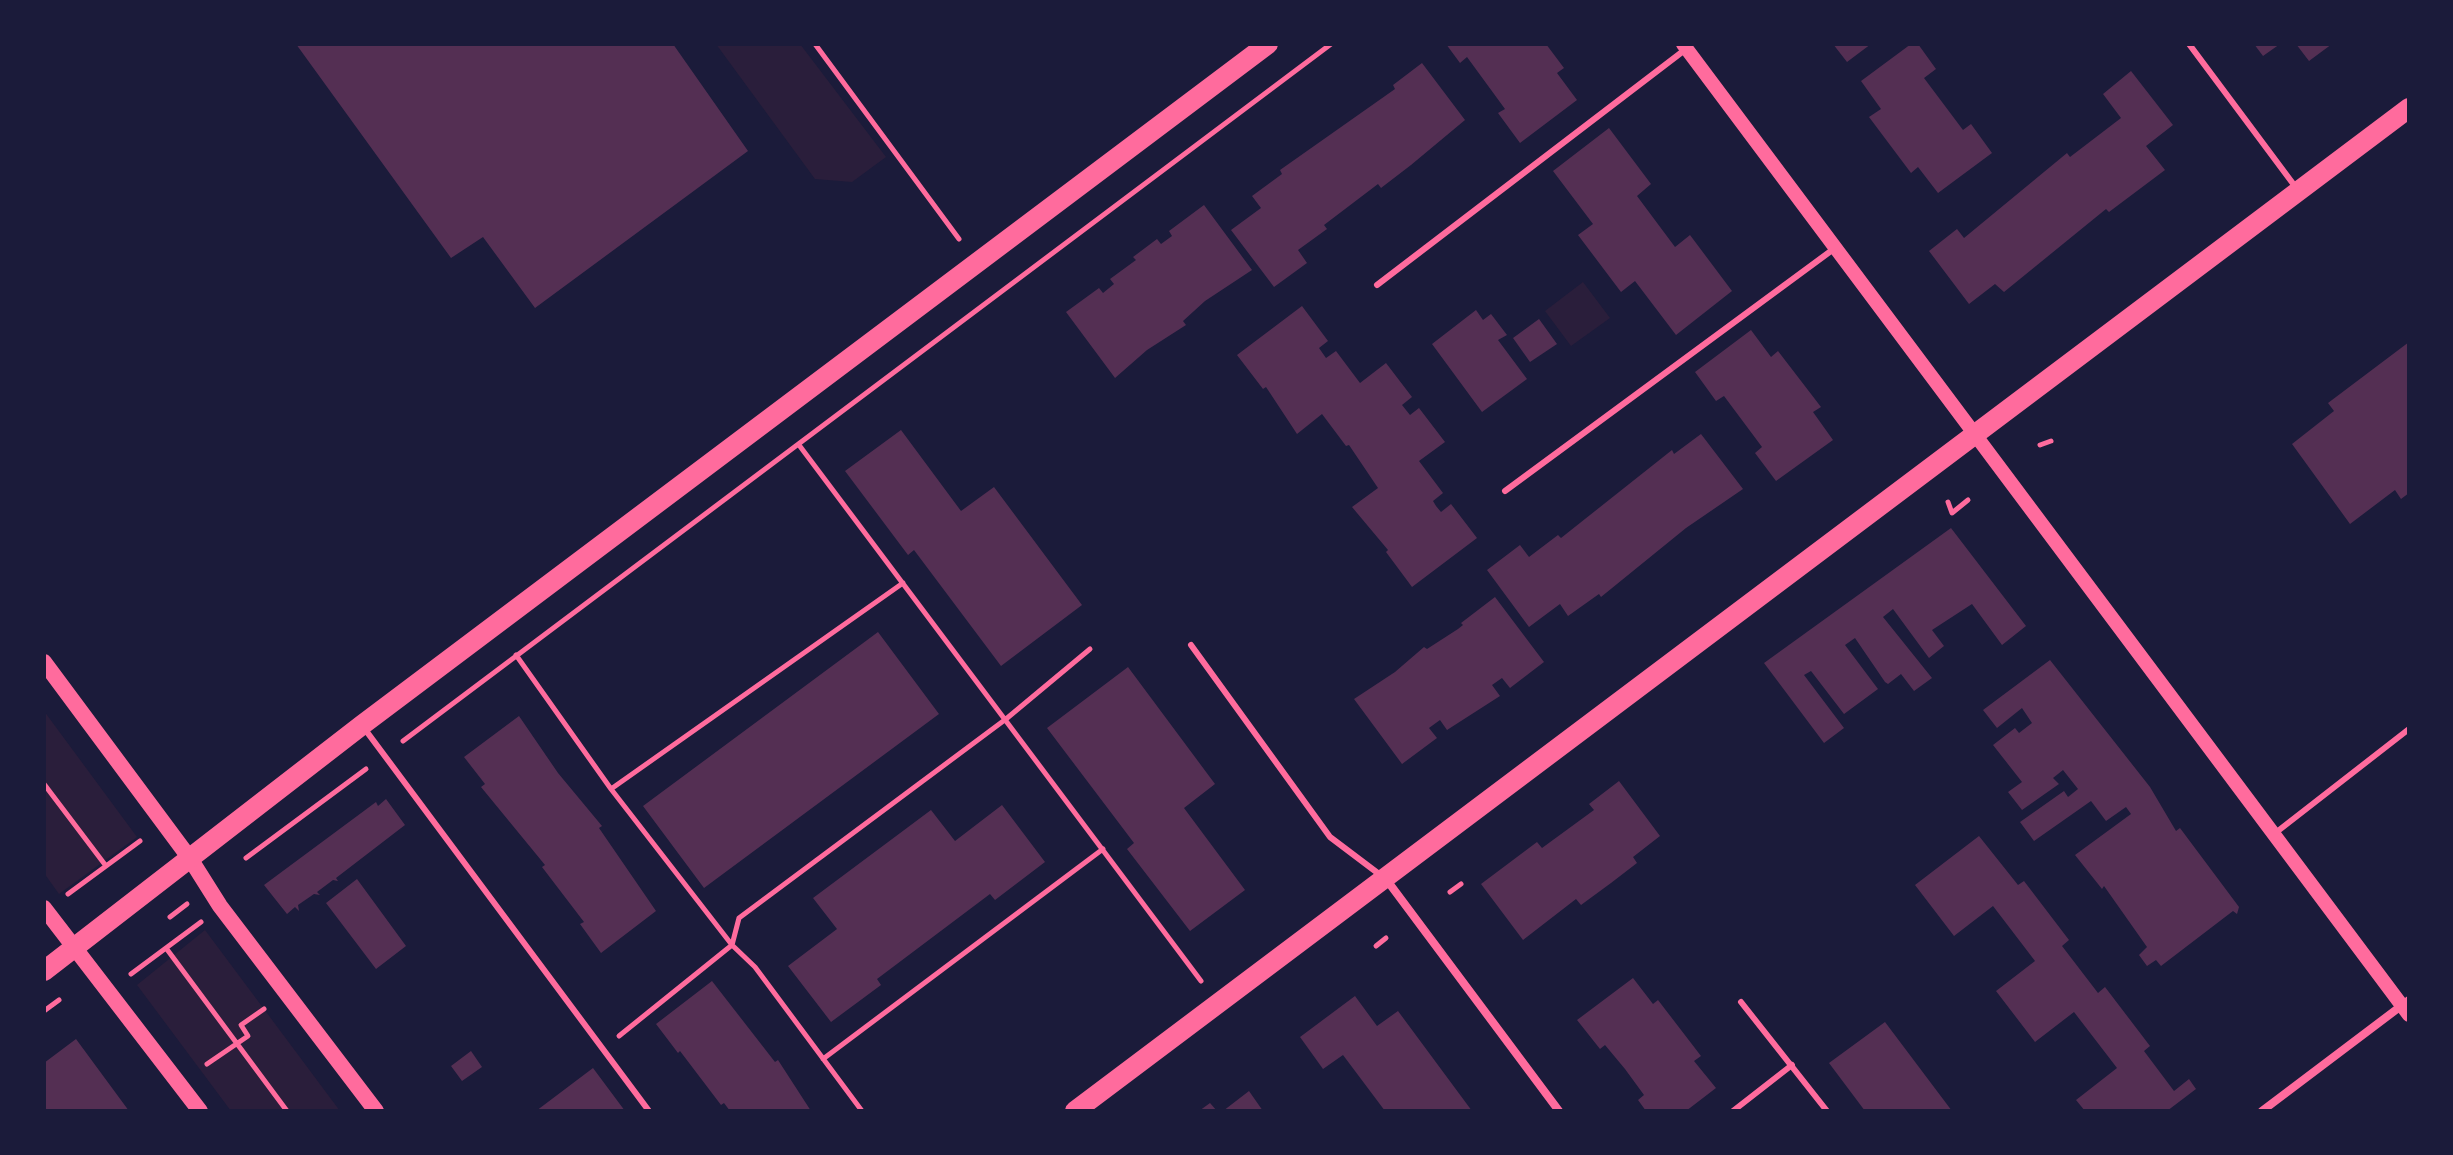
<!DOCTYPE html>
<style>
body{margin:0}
#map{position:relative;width:2453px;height:1155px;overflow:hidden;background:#1b1b3a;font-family:Montserrat,sans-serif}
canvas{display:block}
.frame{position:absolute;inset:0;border:46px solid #1b1b3a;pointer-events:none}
</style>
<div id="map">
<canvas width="2453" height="1155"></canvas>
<div class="frame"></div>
</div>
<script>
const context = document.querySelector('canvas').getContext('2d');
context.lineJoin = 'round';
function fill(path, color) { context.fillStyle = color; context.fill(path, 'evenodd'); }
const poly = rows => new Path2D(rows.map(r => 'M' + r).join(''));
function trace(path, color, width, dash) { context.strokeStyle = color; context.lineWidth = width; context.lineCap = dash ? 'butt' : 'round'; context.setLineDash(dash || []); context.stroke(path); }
const green = poly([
 [716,44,800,44,886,157,852,182,815,179],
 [1583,282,1610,318,1571,346,1545,311],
 [44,711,137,837,59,894,44,873],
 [205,930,340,1111,231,1111,137,985]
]);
const building = poly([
 [296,44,673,44,748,151,535,308,483,237,451,258],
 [1446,44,1546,44,1564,68,1557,73,1577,100,1520,143,1498,113,1505,109,1467,57,1460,63],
 [1833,44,1871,44,1847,62],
 [1911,44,1918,44,1936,69,1924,78,1963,130,1971,124,1992,153,1938,193,1918,167,1911,173,1869,117,1881,109,1861,81],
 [2254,44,2280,44,2263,56],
 [2296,44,2332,44,2309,61],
 [1422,63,1465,120,1411,165,1381,188,1378,184,1324,225,1327,229,1298,250,1307,263,1274,287,1231,230,1261,208,1252,196,1282,174,1280,170,1395,89,1393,85],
 [2131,71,2173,125,2146,146,2165,170,2109,212,2106,209,2004,292,1995,284,1969,304,1929,251,1957,229,1964,238,2067,153,2070,157,2121,118,2103,94],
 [1609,128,1651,184,1637,196,1675,247,1690,235,1732,291,1676,335,1635,281,1621,292,1578,235,1593,224,1553,171],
 [1204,205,1252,270,1205,301,1183,321,1186,325,1147,350,1115,378,1066,312,1099,288,1103,293,1114,284,1110,279,1136,260,1133,257,1157,239,1161,244,1172,236,1169,231],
 [1302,306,1328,341,1319,348,1326,358,1336,351,1360,383,1386,363,1412,397,1402,405,1410,415,1419,408,1445,442,1419,461,1443,493,1433,501,1436,506,1441,512,1451,504,1477,538,1412,587,1386,552,1388,550,1352,507,1378,488,1349,445,1346,446,1322,414,1297,434,1270,393,1266,387,1263,389,1237,355],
 [1476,310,1483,320,1491,314,1507,335,1498,340,1527,379,1482,412,1432,344],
 [1539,319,1557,344,1530,362,1513,338],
 [1751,330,1771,357,1778,351,1821,407,1813,412,1833,440,1776,481,1755,453,1762,447,1724,396,1716,401,1695,372],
 [2409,342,2409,493,2401,499,2395,490,2350,524,2292,444,2334,411,2328,403],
 [901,430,961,511,994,487,1082,605,1001,666,914,550,908,555,845,471],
 [1701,434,1743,489,1686,528,1601,597,1599,594,1568,616,1560,604,1529,627,1487,570,1520,545,1529,557,1558,535,1561,538,1672,450,1674,454],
 [1951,528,2026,626,2002,645,1972,604,1932,630,1944,646,1929,658,1893,609,1883,617,1932,678,1914,691,1901,674,1888,684,1885,682,1855,638,1845,645,1878,689,1844,714,1811,671,1804,675,1844,728,1824,743,1764,663],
 [1495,597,1544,662,1510,688,1502,678,1492,685,1500,696,1447,730,1440,720,1429,728,1437,738,1402,764,1354,699,1395,672,1424,647,1427,649,1458,629,1463,625,1461,623],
 [878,632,939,714,704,888,643,806],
 [2050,660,2150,787,2176,831,2180,828,2239,907,2237,914,2233,911,2161,966,2156,960,2147,966,2139,955,2147,947,2104,886,2102,889,2075,855,2131,814,2126,807,2106,821,2091,801,2034,841,2020,822,2064,791,2068,797,2078,789,2063,770,2053,778,2059,784,2022,810,2008,792,2022,782,1993,745,2015,728,2019,733,2032,723,2022,708,1997,728,1983,710],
 [1128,667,1215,784,1184,808,1245,890,1190,931,1127,849,1134,843,1047,728],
 [519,716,558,773,602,826,599,828,656,911,601,953,580,924,584,922,542,867,545,865,481,787,485,784,464,757],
 [1619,781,1660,836,1633,857,1637,863,1611,883,1581,905,1576,899,1523,940,1481,884,1537,842,1542,848,1594,810,1589,804],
 [386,799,405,825,336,878,338,881,333,880,317,892,320,895,314,894,298,905,299,911,295,907,287,914,264,885,376,802,378,806],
 [1002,805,1045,862,995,900,990,894,877,979,881,985,831,1022,788,966,837,929,813,898,931,810,955,841],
 [1979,836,2018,885,2024,881,2069,940,2062,946,2098,993,2105,987,2150,1046,2144,1051,2174,1091,2189,1079,2196,1089,2167,1111,2085,1111,2076,1100,2117,1068,2074,1012,2035,1042,1996,991,2035,961,1993,906,1954,936,1915,885],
 [357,879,406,946,376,969,326,903],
 [1633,978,1653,1004,1658,1000,1701,1056,1694,1061,1716,1088,1686,1111,1646,1111,1638,1100,1644,1095,1625,1069,1605,1045,1600,1049,1577,1020],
 [712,981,775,1062,778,1060,811,1111,730,1111,724,1103,721,1105,680,1051,678,1053,656,1024],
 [1355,996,1377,1026,1398,1011,1472,1111,1385,1111,1343,1055,1323,1069,1300,1037],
 [1885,1022,1952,1111,1865,1111,1829,1063],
 [76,1039,129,1111,44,1111,44,1063],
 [471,1051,482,1067,462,1081,451,1066],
 [593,1068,625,1111,536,1111],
 [1249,1091,1263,1111,1223,1111],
 [1210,1103,1217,1111,1199,1111]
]);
const path = poly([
 [815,44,959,239],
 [799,445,1201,981],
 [2040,445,2051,441],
 [1948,502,1952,513,1968,500],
 [516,655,611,789,732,945,755,967,862,1111],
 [403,741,1331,44],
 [44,784,106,866],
 [611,789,903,583],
 [246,858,366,769],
 [1450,892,1461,884],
 [68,894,140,841],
 [170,917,187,904],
 [1376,946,1386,938],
 [166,948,287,1111],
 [131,974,201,922],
 [44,1011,59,1000],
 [619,1036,732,945,739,918,1006,719,1090,649],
 [823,1059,1103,849],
 [207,1064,248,1036,241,1025,264,1009]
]);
const service = poly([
 [2189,44,2297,189],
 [1377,285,1686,49],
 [1505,491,1835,248],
 [1191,645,1330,837,1383,877],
 [364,728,649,1111],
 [2274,834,2409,729],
 [1741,1002,1827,1111],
 [1733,1111,1792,1065]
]);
const minor = poly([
 [1386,879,1559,1111],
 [2262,1111,2409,1000]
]);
const tertiary = poly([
 [1683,44,2409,1015]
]);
const secondary = poly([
 [44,662,191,860,220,906,376,1111],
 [44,908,200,1111]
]);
const primary = poly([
 [44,971,362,725,1268,44],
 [1075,1111,2409,108]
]);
fill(green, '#2a1e3b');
fill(building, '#542f53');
trace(path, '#ff6b9d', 5);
trace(service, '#ff6b9d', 6);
trace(minor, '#ff6b9d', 8);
trace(tertiary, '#ff6b9d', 14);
trace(secondary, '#ff6b9d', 16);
trace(primary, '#ff6b9d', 20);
</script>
